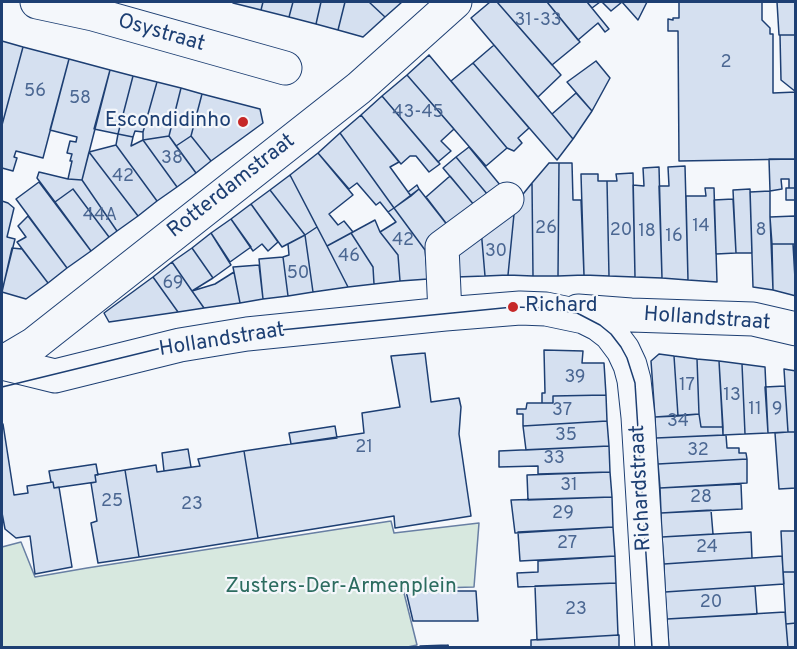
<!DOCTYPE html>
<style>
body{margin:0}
#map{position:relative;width:797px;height:649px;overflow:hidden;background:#f4f7fb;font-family:Overpass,sans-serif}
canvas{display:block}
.frame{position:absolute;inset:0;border:3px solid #1d3f73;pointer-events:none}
</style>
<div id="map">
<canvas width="797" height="649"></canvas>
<div class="frame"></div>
</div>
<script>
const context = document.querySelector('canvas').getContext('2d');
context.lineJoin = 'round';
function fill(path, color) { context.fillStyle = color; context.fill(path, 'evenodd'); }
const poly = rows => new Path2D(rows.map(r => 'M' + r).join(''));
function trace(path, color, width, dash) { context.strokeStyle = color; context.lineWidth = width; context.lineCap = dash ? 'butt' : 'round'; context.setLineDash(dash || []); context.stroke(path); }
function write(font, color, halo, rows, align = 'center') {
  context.font = font + ' Overpass,sans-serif'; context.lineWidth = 4.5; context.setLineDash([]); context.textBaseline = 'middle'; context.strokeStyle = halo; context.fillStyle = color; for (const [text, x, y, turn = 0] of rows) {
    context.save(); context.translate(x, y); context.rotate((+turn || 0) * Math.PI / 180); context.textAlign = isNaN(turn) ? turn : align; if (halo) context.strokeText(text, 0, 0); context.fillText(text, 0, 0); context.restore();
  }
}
const green = poly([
 [391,521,394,533,479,523,474,587,403,589,417,645,403,648,2,647,2,547,21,542,35,577,87,568,391,521]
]);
const building = poly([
 [233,2,263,2,261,10,233,3,233,2],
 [263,2,293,2,289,17,261,10,263,2],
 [293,2,321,2,316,24,289,17,293,2],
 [321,2,345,2,338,30,316,24,321,2],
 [345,2,369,2,385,17,363,37,338,30,345,2],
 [369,2,402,2,385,17,369,2],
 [490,2,497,2,561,75,538,97,471,18,490,2],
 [497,2,547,2,580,42,552,65,497,2],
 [547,2,587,2,609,29,605,32,598,23,578,40,547,2],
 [587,2,600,2,592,8,587,2],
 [602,2,622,2,611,11,602,2],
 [622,2,647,2,638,20,622,2],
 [679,2,762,2,762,20,770,28,770,34,773,34,773,93,796,92,796,159,679,161,678,31,668,31,668,19,673,20,673,18,679,18,679,2],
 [777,2,796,2,796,35,779,35,777,2],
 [780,35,796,35,796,92,781,80,780,35],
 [2,41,23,47,2,125,2,41],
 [494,45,573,139,557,160,473,63,494,45],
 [23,47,69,59,43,158,16,151,14,157,17,158,13,171,2,168,2,125,23,47],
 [429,55,507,148,486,166,407,75,429,55],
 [69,59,110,70,82,180,68,179,72,161,70,161,72,154,67,153,70,141,76,142,77,137,50,130,69,59],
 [596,61,610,78,592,111,567,82,596,61],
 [473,63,529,128,518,138,522,143,514,151,507,148,451,81,473,63],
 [110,70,133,76,118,134,94,129,110,70],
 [407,75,454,129,441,141,451,151,438,162,382,96,407,75],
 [133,76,157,82,143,132,135,131,133,137,118,134,133,76],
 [157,82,181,88,169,136,143,140,143,132,157,82],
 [181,88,202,94,191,136,176,146,169,136,181,88],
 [576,93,592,111,573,139,552,114,576,93],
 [202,94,260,109,263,123,211,161,191,136,202,94],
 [382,96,440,164,429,172,416,156,410,156,401,164,361,115,382,96],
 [361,115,399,162,390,167,411,196,394,208,340,133,361,115],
 [340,133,394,208,388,212,380,202,376,205,357,183,349,189,318,153,340,133],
 [118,134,133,137,131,146,143,140,177,187,157,201,116,145,118,134],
 [169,136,196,173,177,187,143,140,169,136],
 [191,136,211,161,196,173,176,146,191,136],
 [116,145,157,201,138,216,89,152,116,145],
 [469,147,505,191,493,201,456,157,469,147],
 [89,152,138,216,117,231,82,180,89,152],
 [318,153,353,195,329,214,338,225,344,221,353,232,327,246,290,175,318,153],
 [456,157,493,201,480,212,443,168,456,157],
 [769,159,796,159,796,188,789,188,789,179,781,179,782,189,770,191,769,159],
 [549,163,559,163,558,276,533,276,532,183,549,163],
 [559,163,572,163,573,200,581,200,584,275,558,276,559,163],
 [685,166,688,280,662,278,659,186,669,186,668,167,685,166],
 [659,167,662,278,635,277,633,185,644,186,643,168,659,167],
 [39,172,68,179,82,180,117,231,109,237,73,189,55,202,37,178,39,172],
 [633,173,635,277,609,276,607,181,617,181,616,174,633,173],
 [581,174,598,174,598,181,607,181,609,276,584,275,581,174],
 [290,175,317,227,305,235,270,190,290,175],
 [450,176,479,211,452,231,426,197,450,176],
 [39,182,91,251,67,268,16,199,39,182],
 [532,183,533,276,508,275,515,204,532,183],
 [417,185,419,189,411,196,408,192,417,185],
 [705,188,714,188,717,282,688,280,686,196,706,196,705,188],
 [786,188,796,188,796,216,795,200,786,200,786,188],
 [73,189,109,237,91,251,55,202,73,189],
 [419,189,452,231,425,250,394,208,419,189],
 [750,189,752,253,736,253,733,190,750,189],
 [270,190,305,235,282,247,251,204,270,190],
 [770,191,770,217,773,290,753,287,750,192,770,191],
 [733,199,736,253,716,254,714,200,733,199],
 [2,201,8,203,14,208,7,237,15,239,2,291,2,201],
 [251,204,278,242,268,251,262,244,253,251,231,219,251,204],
 [515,204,508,275,485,276,481,229,515,204],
 [394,208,425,250,428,279,400,281,398,255,380,232,396,222,388,212,394,208],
 [28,216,67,268,48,283,17,242,26,237,18,226,28,216],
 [795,216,796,244,772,244,770,217,795,216],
 [231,219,251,247,230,262,211,233,231,219],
 [375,220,380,232,398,255,400,281,374,284,373,267,351,233,375,220],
 [317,227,327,246,348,287,313,292,305,235,317,227],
 [481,229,485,276,456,277,456,249,481,229],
 [211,233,231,265,213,278,192,248,211,233],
 [351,233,373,267,374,284,348,287,327,246,351,233],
 [305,235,313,292,288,296,283,257,289,255,288,244,305,235],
 [772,244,793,244,796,296,773,290,772,244],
 [793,244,796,244,796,276,793,244],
 [12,248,22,249,48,283,26,299,2,292,12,248],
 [192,248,213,278,192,291,172,262,192,248],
 [283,257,288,296,263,299,259,259,283,257],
 [172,262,192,291,204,308,178,312,153,277,172,262],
 [259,265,263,299,240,303,233,267,259,265],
 [234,272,240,303,204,308,192,291,215,284,234,272],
 [153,277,178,312,109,322,104,313,153,277],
 [544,350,583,351,582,363,604,363,606,395,553,396,553,403,542,403,542,393,545,393,544,350],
 [425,353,431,402,459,398,461,407,459,434,471,516,395,528,394,516,258,538,244,451,364,433,362,413,400,407,391,356,425,353],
 [659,354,674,356,678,416,655,417,651,361,659,354],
 [674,356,697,359,699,414,678,416,674,356],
 [697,359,719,361,723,427,701,427,699,414,697,359],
 [719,361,742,364,745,434,723,435,719,361],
 [742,364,765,367,768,433,745,434,742,364],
 [784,369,796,371,796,432,788,432,784,369],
 [785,386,788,432,768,433,765,387,785,386],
 [606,395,607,421,523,426,523,414,517,414,517,409,526,409,527,403,553,403,553,396,606,395],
 [699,414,701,427,723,427,723,435,656,438,655,417,699,414],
 [607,421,609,446,526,450,523,426,607,421],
 [3,424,14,495,28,493,27,486,53,482,54,488,59,487,72,567,35,574,30,536,16,538,5,529,2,513,2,425,3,424],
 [335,426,337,438,291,444,289,433,335,426],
 [788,432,796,432,796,488,779,489,775,433,788,432],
 [726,435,727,448,739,448,739,453,746,453,747,459,658,464,656,438,726,435],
 [609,446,610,472,538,474,538,466,499,467,499,451,609,446],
 [188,449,191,467,164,471,162,453,188,449],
 [244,451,258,538,139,557,125,470,156,465,157,472,164,471,200,466,198,459,244,451],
 [747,459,747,483,660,488,658,464,747,459],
 [96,464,98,475,95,475,96,482,54,488,53,482,51,482,49,471,96,464],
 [125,470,139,557,98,563,91,523,97,521,91,483,96,482,95,475,125,470],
 [610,472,612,497,528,500,527,475,610,472],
 [741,484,742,509,661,513,660,488,741,484],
 [612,497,613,527,515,533,511,500,612,497],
 [711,510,713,534,662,537,661,513,711,510],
 [613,527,615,556,520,561,518,532,613,527],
 [781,531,796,531,796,572,783,572,781,531],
 [751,532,752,558,664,564,662,537,751,532],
 [615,556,616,583,518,587,517,573,538,572,538,561,615,556],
 [782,556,784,584,665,592,664,564,782,556],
 [783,572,796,572,796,623,786,624,783,572],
 [616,583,618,635,537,640,535,586,616,583],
 [755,586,757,614,667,619,665,592,755,586],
 [406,591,476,591,478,621,413,621,406,591],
 [785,612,788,648,669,648,667,619,785,612],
 [796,623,796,648,788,648,786,624,796,623],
 [619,635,619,648,531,648,531,640,619,635],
 [448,645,449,648,420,648,420,646,448,645]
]);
const minor = poly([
 [37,2,93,14,285,68],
 [578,311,631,315,753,319,796,329],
 [445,314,442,247,507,199],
 [2,363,55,376,180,345,247,334,445,314,520,308,546,309,584,317,598,324,611,334,623,350,630,365,634,380,638,417,652,648],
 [2,363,34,344,359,88,455,2]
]);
const tram = poly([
 [2,387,178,344,230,335,513,307,546,308,577,313,600,325,611,334,621,347,627,358,635,383,652,648]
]);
const markers = [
 [243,122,6,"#c62828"],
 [513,307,6,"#c62828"]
];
const numberNames = [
 ["31-33",538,21],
 ["2",726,63],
 ["56",35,92],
 ["58",80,99],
 ["43-45",418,113],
 ["38",172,159],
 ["42",123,177],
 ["44A",100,216],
 ["14",701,227],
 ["26",546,229],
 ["20",621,231],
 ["8",761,231],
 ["18",647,232],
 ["16",674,237],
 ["42",403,241],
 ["30",496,252],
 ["46",349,257],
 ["50",298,274],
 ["69",173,284],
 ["39",575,378],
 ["17",687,386],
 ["13",732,396],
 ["11",755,410],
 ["9",777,410],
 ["37",562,411],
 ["34",678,422],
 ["35",566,436],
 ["21",364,448],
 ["32",698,451],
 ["33",554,459],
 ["31",569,486],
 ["28",701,498],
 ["25",112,502],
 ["23",192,505],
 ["29",563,514],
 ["27",567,544],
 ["24",707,548],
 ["20",711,603],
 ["23",576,610]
];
const streetNames = [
 ["Osystraat",161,34,16],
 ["Rotterdamstraat",232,187,-38],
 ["Hollandstraat",707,320,4],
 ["Hollandstraat",222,341,-9],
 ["Richardstraat",642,488,-93]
];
const poiNames = [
 ["Escondidinho",231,122],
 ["Richard",525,307,"left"]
];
const parkNames = [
 ["Zusters-Der-Armenplein",341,588]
];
fill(green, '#d7e8df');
trace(green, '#687fa3', 1.5);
fill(building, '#d5e0f0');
trace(building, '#1d3f73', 1.5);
trace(minor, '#1d3f73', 35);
trace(minor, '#f4f7fb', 33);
trace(tram, '#1d3f73', 1.5);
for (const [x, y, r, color] of markers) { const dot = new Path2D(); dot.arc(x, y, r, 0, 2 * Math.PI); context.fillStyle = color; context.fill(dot); trace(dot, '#f4f7fb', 2); }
write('18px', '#4b6792', null, numberNames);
write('21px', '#1d3f73', '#f4f7fb', streetNames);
write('21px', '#1d3f73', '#f4f7fb', poiNames, 'right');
write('21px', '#2c6c60', '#f4f7fb', parkNames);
</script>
